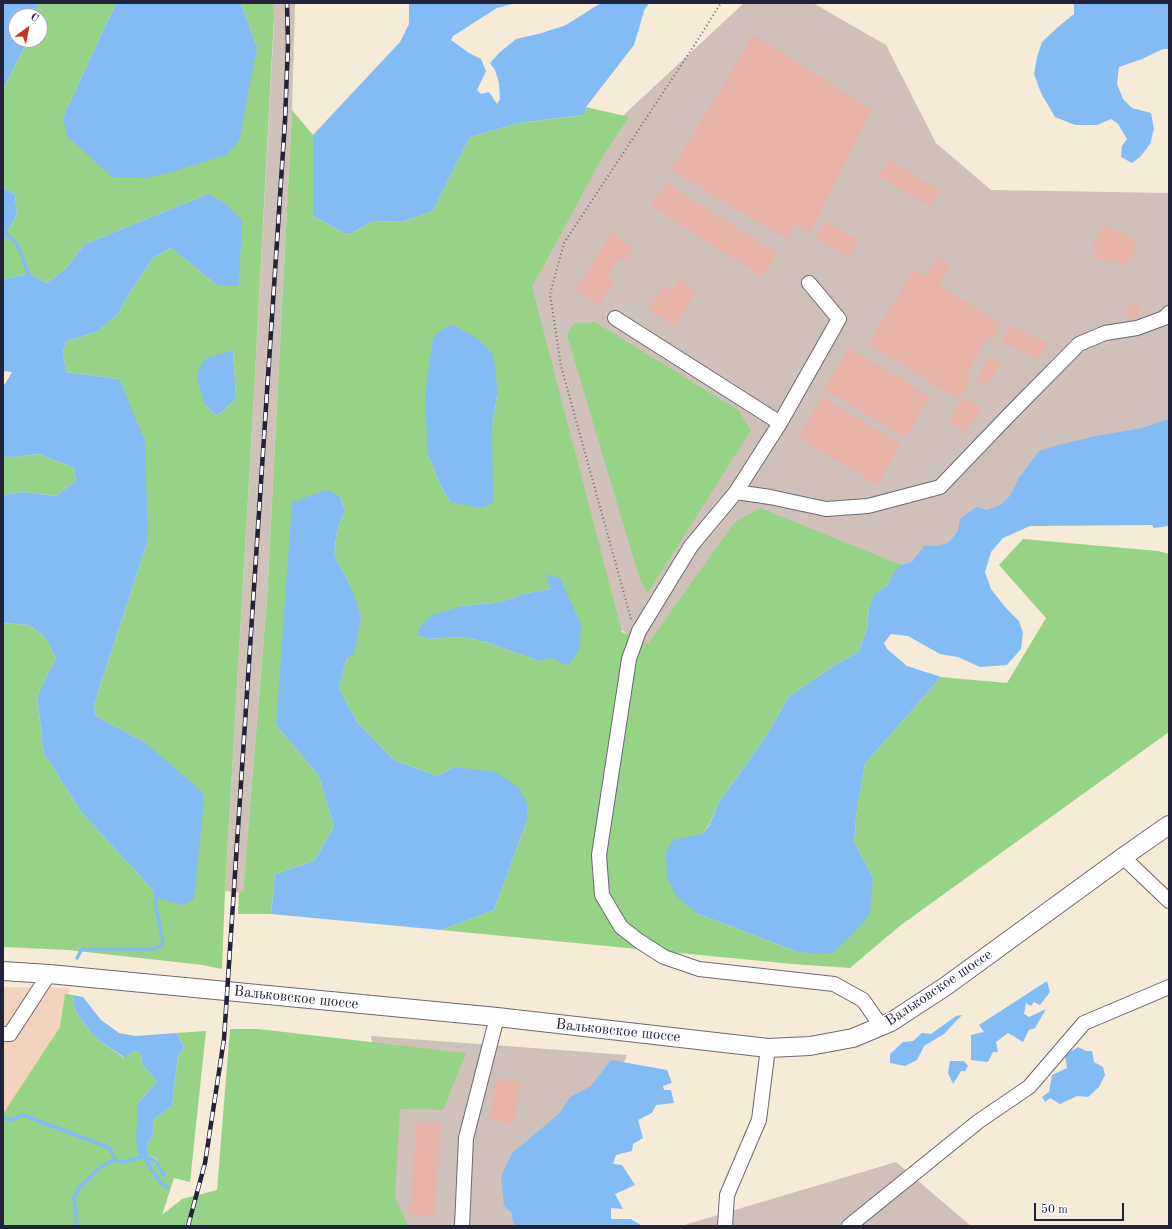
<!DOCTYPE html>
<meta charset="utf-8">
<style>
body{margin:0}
#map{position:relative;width:1172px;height:1229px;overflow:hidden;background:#f5ebd7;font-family:"Old Standard TT",serif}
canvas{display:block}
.frame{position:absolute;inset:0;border:4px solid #22223b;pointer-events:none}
.north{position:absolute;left:8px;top:8px;width:40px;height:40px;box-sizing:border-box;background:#fff;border:1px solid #a7a7b1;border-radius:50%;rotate:32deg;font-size:11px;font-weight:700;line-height:16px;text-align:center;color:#22223b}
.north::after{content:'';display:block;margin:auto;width:14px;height:18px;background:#c8321e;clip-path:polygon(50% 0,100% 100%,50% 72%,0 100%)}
.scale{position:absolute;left:1034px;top:1203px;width:90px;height:18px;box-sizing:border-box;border:2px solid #22223b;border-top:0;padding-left:5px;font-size:12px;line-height:14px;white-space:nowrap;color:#22223b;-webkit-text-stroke:3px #fff;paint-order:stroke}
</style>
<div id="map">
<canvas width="1172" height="1229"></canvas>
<div class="frame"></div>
<div class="north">С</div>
<div class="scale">50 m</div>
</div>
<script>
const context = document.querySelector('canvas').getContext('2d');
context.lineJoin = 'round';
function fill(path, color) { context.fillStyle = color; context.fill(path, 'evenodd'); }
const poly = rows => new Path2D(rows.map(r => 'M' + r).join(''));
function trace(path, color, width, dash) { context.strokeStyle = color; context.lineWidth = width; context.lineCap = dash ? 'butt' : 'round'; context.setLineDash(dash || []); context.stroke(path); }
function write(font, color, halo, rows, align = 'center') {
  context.font = font + ' "Old Standard TT",serif'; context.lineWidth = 3; context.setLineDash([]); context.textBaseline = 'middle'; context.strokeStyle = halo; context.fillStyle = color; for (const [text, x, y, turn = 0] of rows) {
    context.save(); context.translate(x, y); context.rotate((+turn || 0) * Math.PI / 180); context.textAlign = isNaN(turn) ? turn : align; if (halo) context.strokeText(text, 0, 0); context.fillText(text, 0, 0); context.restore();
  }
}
const built = poly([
 [3,987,69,988,67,1026,3,1134]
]);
const industrial = poly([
 [273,3,295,3,292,110,267,599,243,893,225,891,253,412,274,23],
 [744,3,813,3,886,45,936,143,991,190,1169,193,1169,437,965,557,658,660,601,613,523,300,615,123],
 [371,1036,627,1055,555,1226,390,1226],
 [896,1162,971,1226,681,1226]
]);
const green = poly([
 [38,3,116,3,63,117,257,47,241,3,273,3,274,17,253,412,225,891,222,969,203,965,68,950,3,947,3,623,29,625,45,637,56,658,37,696,44,754,82,813,152,889,155,897,146,743,96,716,94,704,148,540,119,379,66,372,63,353,66,341,97,332,117,315,132,289,153,258,171,248,218,286,208,194,85,244,65,269,47,283,29,274,3,279,3,244,6,234,17,215,15,194,3,188,3,89,28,40,40,40,40,16,35,16],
 [233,350,236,399,217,416,205,405],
 [586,107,629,117,603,156,532,287,622,632,648,644,734,523,760,508,901,565,894,573,887,586,874,596,869,608,867,629,859,651,826,671,789,697,766,736,718,804,709,825,702,834,672,841,696,913,795,951,873,877,854,842,857,809,865,764,941,677,1007,683,1046,618,999,565,1023,539,1158,551,1169,554,1169,732,901,925,850,968,793,964,441,930,494,910,527,821,454,767,437,776,394,760,357,722,339,688,347,658,352,589,334,555,337,530,345,511,340,496,276,725,319,776,334,827,314,861,275,874,271,914,238,914,239,892,243,892,267,599,292,110,313,135,313,216,348,235,373,221,402,222,433,211,470,137,519,123,584,115],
 [497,396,492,427,492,474,450,502,441,486,428,455],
 [547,574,579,651,539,661,486,642,463,637,429,639,418,636,462,606,494,603,515,598,523,594,550,589],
 [595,322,738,410,751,430,648,593,640,580,567,335,574,323],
 [39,454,74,468,76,481,55,496,24,492,3,495,3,458],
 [65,994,73,995,75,1010,90,1032,100,1041,124,1058,130,1053,136,1051,141,1054,142,1064,157,1082,138,1103,140,1157,155,1163,163,1177,156,1158,147,1155,147,1144,153,1135,154,1119,172,1106,178,1056,184,1046,176,1033,206,1031,190,1182,174,1178,162,1215,182,1199,217,1190,230,1029,258,1029,466,1053,443,1110,400,1109,395,1197,408,1226,3,1226,3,1114,60,1027]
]);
const water = poly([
 [3,3,38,3,35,16,16,16,16,40,28,40,3,89],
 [116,3,241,3,257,47,239,141,226,155,171,172,147,178,112,177,67,136,63,117],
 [409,3,516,3,497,8,453,36,451,40,469,53,481,59,486,71,477,90,481,94,489,92,497,104,500,99,499,83,495,70,490,63,499,53,516,39,542,33,566,25,601,3,649,3,644,11,634,45,586,107,584,115,519,123,470,137,433,211,402,222,373,221,348,235,313,216,313,135,400,42,409,24],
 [1074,3,1169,3,1169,49,1163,49,1142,59,1119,67,1117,84,1123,99,1132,108,1151,113,1154,129,1150,144,1141,156,1132,163,1121,157,1122,146,1127,139,1118,124,1111,119,1097,125,1075,125,1055,117,1041,93,1034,74,1037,57,1042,42,1058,27,1074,14],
 [3,188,15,194,17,215,6,234,3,244],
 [208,194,225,203,242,220,239,286,218,286,171,248,153,258,132,289,117,315,97,332,66,341,63,353,66,372,119,379,145,441,148,540,94,704,96,716,146,743,203,793,204,801,194,899,182,905,155,897,152,889,82,813,44,754,37,696,56,658,45,637,29,625,3,623,3,495,24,492,55,496,76,481,74,468,39,454,3,458,3,384,5,384,12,372,3,371,3,279,29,274,47,283,65,269,85,244],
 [453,325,478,339,493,354,496,373,497,396,492,427,493,503,481,508,450,502,441,486,428,455,425,396,433,338,442,329],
 [233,350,236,399,217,416,205,405,198,382,198,371,205,359],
 [1169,419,1169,526,1154,528,1152,525,1030,526,1003,538,991,552,985,572,991,589,1005,607,1019,621,1023,633,1021,649,1007,665,980,667,958,657,940,654,908,636,891,634,884,643,887,649,907,666,941,677,865,764,857,809,854,842,873,877,870,914,851,936,832,953,815,954,795,951,696,913,676,896,667,878,666,854,672,840,702,834,709,826,718,804,766,736,789,697,826,671,859,651,867,629,869,608,874,595,887,586,894,573,901,565,912,562,924,546,937,546,948,543,958,531,960,519,976,507,987,510,1000,505,1010,496,1019,478,1039,451,1058,445,1096,436,1142,428],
 [327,490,340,496,345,511,337,530,334,555,352,589,361,617,354,654,347,658,339,688,357,722,394,760,437,776,454,767,496,772,519,788,527,803,527,821,494,910,441,930,271,914,275,874,314,861,334,827,319,776,276,725,292,502],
 [546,574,560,578,581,624,579,651,567,666,553,658,539,661,486,642,463,637,429,639,418,636,420,627,432,615,462,606,494,603,515,598,523,594,550,589],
 [1047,981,1050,992,1040,1005,1034,1002,1031,1006,1026,1003,1024,1014,1029,1017,1046,1009,1035,1028,1029,1030,1023,1042,1008,1033,996,1042,998,1052,993,1052,988,1062,971,1060,971,1035,984,1032,979,1025],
 [73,995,83,997,101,1020,119,1033,136,1036,176,1033,184,1046,178,1056,172,1106,154,1119,153,1135,147,1144,147,1155,155,1158,166,1175,163,1178,155,1163,140,1157,136,1143,138,1103,157,1082,142,1064,141,1054,136,1051,130,1053,125,1058,100,1041,90,1032,75,1010],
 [962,1015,944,1034,924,1046,917,1060,905,1066,890,1063,890,1054,903,1042,913,1041,922,1033,931,1034,956,1016],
 [1078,1047,1086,1051,1092,1051,1094,1062,1103,1067,1105,1075,1099,1087,1088,1097,1077,1096,1060,1104,1050,1098,1045,1102,1042,1097,1049,1092,1052,1075,1067,1068,1065,1055],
 [611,1060,667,1070,672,1083,663,1086,664,1090,671,1090,674,1103,656,1105,652,1113,638,1120,643,1138,633,1144,632,1151,616,1155,613,1164,622,1165,635,1185,615,1194,623,1209,611,1208,611,1219,631,1219,642,1226,514,1226,511,1212,504,1206,501,1177,512,1153,560,1113,570,1097,591,1086],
 [950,1061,964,1061,968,1066,965,1071,961,1071,953,1084,948,1073]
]);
const stream = poly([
 [3,233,6,234,17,244,30,278],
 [77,958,82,949,153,949,161,946,163,941,156,907,156,893],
 [3,1118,10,1120,23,1115,110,1148,115,1160],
 [145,1157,151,1169,162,1184,168,1187],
 [77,1226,74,1197,80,1187,102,1166,115,1160,124,1162,144,1156]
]);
const building = poly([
 [754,34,872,110,810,234,795,224,788,240,671,170],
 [889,159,941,191,930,207,879,176],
 [666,183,777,253,763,277,651,206],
 [826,221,860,241,849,259,815,238],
 [1104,224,1138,243,1131,256,1135,259,1133,262,1129,260,1125,267,1111,258,1108,264,1096,257,1098,255,1093,252,1095,248,1092,246],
 [612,233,634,248,625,262,619,258,607,277,615,282,599,306,575,290],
 [938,256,951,265,939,285,1002,324,993,339,989,337,967,372,973,375,958,399,868,344,914,269,926,276],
 [680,280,697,292,674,326,648,308,664,285,672,291],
 [1133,302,1141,308,1134,320,1125,314],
 [1010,325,1048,343,1039,360,1002,342],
 [849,348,930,396,905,438,824,389],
 [990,356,1001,363,987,385,977,379],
 [822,396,901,444,877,485,798,437],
 [964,397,981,408,966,433,948,421],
 [497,1078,521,1083,513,1124,489,1119],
 [417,1121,442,1123,434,1216,409,1214]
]);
const path = poly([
 [631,619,561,366,550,294,564,243,697,41,721,3]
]);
const minor = poly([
 [809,283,839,319,780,423,736,492,691,546,639,631,629,659,599,855,602,895,621,927,639,941,664,957,699,969,834,984,863,1000,881,1026],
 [615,318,780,423],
 [736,492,770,497,826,509,868,506,940,487,1009,415,1079,344,1105,333,1137,328,1164,318,1169,313],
 [1123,857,1169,901],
 [3,1034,10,1034,49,974],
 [462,1226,466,1138,497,1017],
 [725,1226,727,1195,759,1120,768,1048],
 [849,1226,979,1121,1029,1087,1084,1023,1169,987]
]);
const major = poly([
 [3,971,49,974,497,1017,768,1048,810,1046,853,1038,891,1022,946,986,1123,857,1169,825]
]);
const rail = poly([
 [188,1226,205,1163,224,1039,285,121,288,44,287,3]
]);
const streetNames = [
 ["Вальковское шоссе",939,988,-34],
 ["Вальковское шоссе",296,998,6],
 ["Вальковское шоссе",618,1031,6]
];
fill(built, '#f2d4be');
fill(industrial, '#cfc0ba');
fill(green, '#96d387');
fill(water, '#83bcf4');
trace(stream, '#83bcf4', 3.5);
fill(building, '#e8b4a8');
trace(minor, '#6c6872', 16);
trace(major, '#6c6872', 20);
trace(path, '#6c6872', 2, [1, 3]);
trace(minor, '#fff', 14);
trace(major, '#fff', 18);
trace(rail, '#22223b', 4.5);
trace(rail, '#fff', 3, [9]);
write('15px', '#22223b', '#fff', streetNames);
</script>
